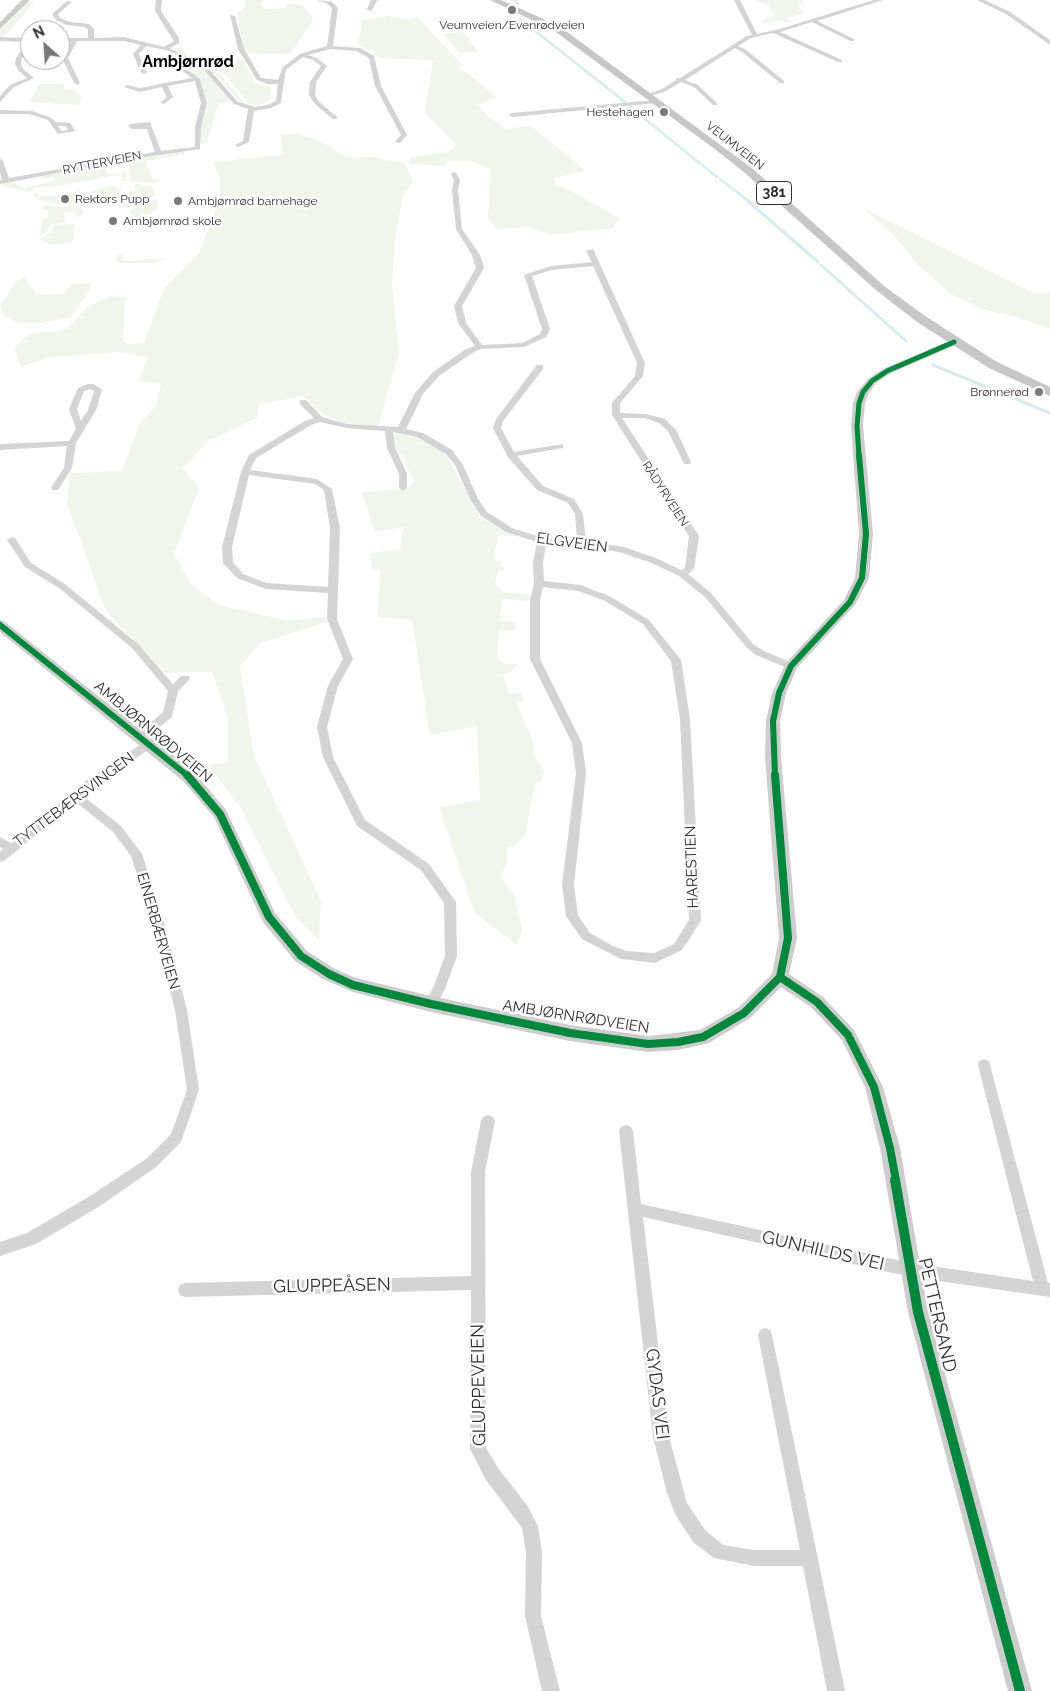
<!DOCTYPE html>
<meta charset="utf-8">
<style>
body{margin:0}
#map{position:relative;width:1050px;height:1691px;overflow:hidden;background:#fff;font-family:Raleway,sans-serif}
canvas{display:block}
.north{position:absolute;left:20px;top:20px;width:50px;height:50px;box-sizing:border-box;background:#fff;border:1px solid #acacac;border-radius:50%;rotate:334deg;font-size:14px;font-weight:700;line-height:20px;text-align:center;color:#2f2f2f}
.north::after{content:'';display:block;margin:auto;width:18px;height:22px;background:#787878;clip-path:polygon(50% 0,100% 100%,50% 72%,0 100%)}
</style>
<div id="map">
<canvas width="1050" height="1691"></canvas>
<div class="north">N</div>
</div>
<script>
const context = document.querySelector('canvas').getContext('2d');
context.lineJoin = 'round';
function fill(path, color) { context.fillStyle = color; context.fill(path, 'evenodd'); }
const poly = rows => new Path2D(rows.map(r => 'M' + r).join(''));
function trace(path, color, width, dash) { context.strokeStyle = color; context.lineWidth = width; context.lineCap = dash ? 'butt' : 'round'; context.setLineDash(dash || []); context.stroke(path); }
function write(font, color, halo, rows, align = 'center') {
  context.font = font + ' Raleway,sans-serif'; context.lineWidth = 5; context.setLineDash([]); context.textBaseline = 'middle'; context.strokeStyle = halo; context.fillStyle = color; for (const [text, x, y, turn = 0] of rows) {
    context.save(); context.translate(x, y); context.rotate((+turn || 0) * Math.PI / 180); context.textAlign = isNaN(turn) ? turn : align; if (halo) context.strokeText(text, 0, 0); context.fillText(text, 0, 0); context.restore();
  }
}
const green = poly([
 [245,0,262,0,261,5,264,9,285,8,290,3,302,5,313,18,312,22,290,54,246,53,243,48,237,13,245,8],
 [755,0,802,0,805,3,797,4,804,13,786,18,793,23,781,21,761,23,765,18,775,16,769,5],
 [28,2,34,2,6,35,0,37,0,30],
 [388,16,409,20,418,18,462,65,459,66,461,71,465,71,496,97,478,105,486,115,506,129,531,126,585,170,555,178,555,185,571,191,619,218,613,228,549,235,527,226,497,230,488,217,491,169,471,161,449,161,445,166,410,164,409,158,452,151,456,145,425,112,433,60,380,58,374,52,358,45,362,20],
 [461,32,467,36,478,52,460,53,443,34],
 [175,47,221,75,244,103,255,107,271,105,258,108,243,105,214,73,174,50],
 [243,60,255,81,253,83,271,87,271,99,267,102,257,105,249,104,227,76,206,62],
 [190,65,201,69,212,78,230,101,218,105,207,143,201,144,200,127,208,105,204,88,199,79,186,69],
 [39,84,63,84,65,89,75,90,81,96,80,105,29,102],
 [299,133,329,146,343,156,354,158,376,157,389,161,404,162,413,182,403,195,395,238,392,285,399,353,378,426,342,423,320,412,303,396,259,404,257,418,208,441,183,468,199,488,174,553,191,585,219,605,287,621,324,617,327,622,260,643,240,667,254,756,321,901,319,940,295,916,241,808,208,765,228,762,228,718,212,672,165,673,106,611,67,503,70,473,122,471,140,424,156,406,161,384,138,380,149,357,118,352,51,357,21,367,14,348,29,334,60,331,69,327,88,306,113,296,125,297,123,341,127,344,144,343,164,289,199,253,220,199,220,179,213,162,283,155,281,135],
 [184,151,184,154,181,155,145,161,153,180,160,179,157,183,130,181,129,160],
 [124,160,125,162,105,165,107,175,127,172,126,181,122,181,125,177,111,176,58,186,33,188,33,191,28,192,0,185,2,182,12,182,24,188,55,181,54,177,43,179,41,177,47,174],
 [137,184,152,187,155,196,128,207,113,204,118,198,135,190,134,185],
 [112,186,122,188,115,197,105,204,87,205,84,197,82,198,83,205,59,204,38,199,32,195,38,193,39,197,60,195,79,191,80,194],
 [153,200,157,201,158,209,140,218,139,224,133,224,130,210],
 [43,205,80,208,83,209,84,213,76,218,76,211,64,212,65,222,50,225,47,232,40,236,42,219,48,218,48,210,43,210],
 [863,208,1035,294,1050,292,1050,329,1017,317,985,310,951,294,918,265,895,236],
 [75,224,73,242,51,245,39,239,50,233,54,225],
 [126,253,122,255,123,261,167,258,153,263,120,263,116,260,118,255],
 [24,277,37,295,65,294,70,285,90,283,90,290,71,317,42,323,19,323,4,316,0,304,3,302,14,283],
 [393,434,404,434,434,445,448,457,479,516,493,525,518,536,498,535,494,561,501,561,500,565,504,568,503,571,498,571,495,584,503,592,530,595,529,601,502,599,500,620,516,622,515,630,499,631,497,658,504,664,519,664,511,670,511,672,503,674,509,694,521,692,524,701,516,703,532,738,534,756,544,770,543,780,536,782,529,810,527,832,520,842,507,848,507,862,500,877,513,893,519,914,522,930,517,945,474,912,439,807,480,800,477,726,430,735,412,620,378,617,380,570,372,569,370,553,401,549,403,527,375,532,362,492,406,489,414,482,402,455,394,446]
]);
const streamFar1 = poly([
 [514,0,518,4],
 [520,19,625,102],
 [630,107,717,177],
 [720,179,750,202]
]);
const stream = poly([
 [748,201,818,262],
 [821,265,906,341],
 [933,365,1050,413]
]);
const street = poly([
 [156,0,162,0,161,11,179,38,179,43,170,48,208,68,238,102,255,107,267,105,276,101,278,84,268,84,257,80,238,49,230,15,235,16,244,49,261,78,278,80,283,67,300,54,327,46,332,8,328,4,317,0,332,2,338,8,333,46,360,48,374,56,381,86,407,135,400,143,395,142,401,135,375,86,369,58,357,51,330,49,308,55,317,58,327,66,316,82,315,95,319,102,337,117,337,119,333,119,315,104,309,95,310,82,321,66,313,60,303,57,287,69,285,74,281,103,271,108,254,111,249,142,238,147,235,145,243,141,248,109,234,104,204,70,194,65,189,66,186,69,200,79,207,103,201,127,200,149,126,160,0,184,0,180,2,180,0,172,0,159,3,161,9,178,155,152,147,129,132,129,128,126,131,124,150,122,161,151,195,147,195,127,201,103,195,81,168,86,173,97,164,104,161,102,167,97,162,87,140,92,124,87,127,85,140,88,192,78,180,69,185,63,189,62,170,51,146,46,139,54,147,72,144,74,141,72,133,54,141,45,124,41,77,41,68,58,80,83,77,85,74,83,62,58,71,42,60,42,60,38,88,38,88,29,85,27,67,25,56,20,52,14,67,1,72,2,58,14,60,18,70,22,89,24,94,29,94,38,124,37,164,47,174,41,155,11,156,0],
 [371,0,377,0,373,9,370,11,367,9,371,0],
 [734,0,740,0,757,34,780,29,874,0,883,0,817,21,854,39,854,41,850,41,812,22,780,32,842,60,842,62,838,62,773,33,751,38,738,46,746,50,784,81,784,83,780,83,742,52,735,48,685,80,698,85,717,103,717,105,713,105,694,87,681,82,666,91,646,97,646,95,662,89,676,80,676,78,680,78,747,36,752,35,734,0],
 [977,0,984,0,1010,12,1050,40,1050,45,1006,14,977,0],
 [0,37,30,38,30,46,22,58,21,64,23,69,34,78,14,87,0,102,0,96,10,85,27,78,19,71,15,64,16,58,27,42,0,41,0,37],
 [655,100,658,102,657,103,512,117,509,115,512,113,655,100],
 [0,110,32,111,52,118,55,122,70,123,75,131,58,134,48,120,29,114,0,114,0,110],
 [58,126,66,126,68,130,62,131,58,126],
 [454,172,456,173,460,180,458,190,462,229,480,255,484,268,462,306,466,323,482,345,522,343,540,334,542,329,524,275,551,266,592,262,586,251,593,249,645,363,643,376,620,403,620,413,646,414,665,419,676,430,691,462,690,464,684,464,668,431,659,423,645,418,622,418,699,536,694,569,688,574,711,593,753,644,764,651,795,664,796,666,791,669,787,668,756,655,747,648,705,597,679,576,652,563,619,552,582,546,546,544,543,563,544,581,581,585,611,597,649,620,681,660,690,719,701,921,682,950,659,961,655,963,621,959,582,939,566,916,562,885,576,773,572,743,530,659,530,600,534,584,533,563,537,542,506,532,481,516,470,499,455,465,446,454,417,437,393,432,395,448,407,474,407,488,403,491,399,488,399,474,387,448,385,431,347,428,320,422,311,425,256,458,250,470,317,479,332,489,340,528,337,619,353,659,338,686,327,727,333,757,365,820,429,864,456,902,457,956,445,989,435,1008,431,1009,427,1008,425,1004,433,988,445,956,444,903,421,870,357,826,323,757,317,727,328,686,343,659,327,619,328,593,266,589,237,578,223,563,222,547,241,472,249,455,305,421,314,418,300,404,300,400,306,400,322,417,347,424,398,427,415,393,433,372,466,349,475,346,458,323,454,306,476,268,472,255,456,229,452,190,454,180,451,174,454,172],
 [593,266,637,363,635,376,612,403,612,415,689,536,685,568,681,570,658,559,624,547,586,541,583,514,574,499,543,486,517,456,563,448,563,444,514,452,501,428,503,421,543,369,543,365,537,365,496,419,493,428,508,457,537,490,568,503,575,514,577,540,543,538,512,528,487,512,478,499,463,465,452,450,423,433,406,429,423,394,439,376,472,353,481,349,524,347,546,337,550,329,532,276,552,270,593,266],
 [249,475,315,484,324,490,330,528,328,587,267,583,243,574,233,562,232,547,249,475],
 [543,587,579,591,605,601,643,624,671,661,680,719,689,920,674,944,654,953,626,951,613,946,590,933,578,915,574,885,586,773,582,743,540,659,540,600,543,587],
 [88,384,94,384,102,390,96,410,76,443,72,468,58,490,52,490,51,488,64,468,67,446,0,450,0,444,69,441,76,429,69,409,78,388,88,384],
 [90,389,94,391,88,410,81,421,77,409,84,391,90,389],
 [12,537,15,538,31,563,65,584,138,644,173,684,181,676,189,676,190,678,189,680,178,691,172,717,145,739,141,740,136,736,163,712,168,691,132,648,59,588,25,567,7,540,12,537],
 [149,739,153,740,154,743,153,746,83,796,121,826,142,854,166,928,187,1010,199,1090,181,1142,156,1167,100,1206,36,1244,0,1256,0,1242,27,1233,90,1196,146,1159,171,1134,187,1090,175,1010,154,928,131,856,113,832,76,802,4,861,0,862,0,852,3,849,0,847,0,837,11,843,87,780,149,739],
 [984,1059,989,1061,990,1065,1048,1283,1050,1283,1050,1297,911,1277,643,1217,669,1437,687,1503,705,1530,723,1545,754,1550,800,1550,758,1335,760,1330,765,1328,770,1330,772,1335,845,1691,827,1691,803,1566,754,1566,714,1558,693,1542,675,1514,667,1493,653,1437,619,1131,621,1127,626,1125,631,1127,633,1131,641,1204,911,1263,1033,1281,978,1065,979,1061,984,1059],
 [488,1115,493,1117,495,1121,485,1172,486,1448,498,1468,527,1505,538,1526,542,1552,541,1616,560,1691,542,1691,525,1616,526,1552,522,1528,486,1480,470,1449,471,1290,185,1297,180,1295,178,1290,180,1285,185,1283,471,1276,471,1172,481,1121,483,1117,488,1115]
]);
const secondary = poly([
 [22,0,30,0,0,29,0,22,22,0],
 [954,339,960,342,958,344,891,373,876,383,869,393,865,403,863,426,873,534,869,578,855,605,797,668,786,693,780,721,781,757,797,938,789,974,823,997,854,1030,883,1087,900,1148,928,1312,1032,1691,1008,1691,908,1312,880,1148,865,1087,842,1040,811,1007,781,987,750,1018,709,1043,678,1050,648,1052,570,1041,431,1012,353,992,323,979,295,961,263,922,214,817,183,781,0,632,0,620,5,622,195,773,226,810,275,913,307,951,335,969,356,978,431,996,570,1025,648,1036,700,1030,738,1008,772,974,779,938,765,757,766,721,772,693,786,663,844,600,855,578,859,534,851,426,853,403,857,392,868,379,883,369,954,339]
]);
const primary = poly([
 [490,0,501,0,559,26,753,169,884,286,925,316,997,362,1050,387,1050,396,989,368,917,322,876,290,745,173,716,150,553,30,490,0]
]);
const cyclewayFar3 = poly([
 [859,456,857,426,859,403,863,392,872,381,887,371,954,342]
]);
const cyclewayFar2 = poly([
 [0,625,188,776],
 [775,776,773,721,779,693,791,666,850,602,862,578,866,534,859,455]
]);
const cyclewayFar1 = poly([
 [187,775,220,814,269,917,301,956,329,974,353,985,431,1004,570,1033,648,1044,678,1042,703,1037,744,1013,780,977,788,938,775,775],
 [780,977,817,1002,848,1035,874,1087,890,1148,896,1181]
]);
const cycleway = poly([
 [895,1180,918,1312,1020,1691]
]);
const markers = [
 [512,10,5,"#787878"],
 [664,112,5,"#787878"],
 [65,199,5,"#787878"],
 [178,201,5,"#787878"],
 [113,221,5,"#787878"],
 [1039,392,5,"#787878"]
];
const farPoinames = [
 ["Veumveien/Evenrødveien",512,25,"center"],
 ["Hestehagen",654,112,"right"],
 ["Rektors Pupp",75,199],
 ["Ambjørnrød barnehage",188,201],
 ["Ambjørnrød skole",123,221],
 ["Brønnerød",1029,392,"right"]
];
const farStreetnames = [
 ["VEUMVEIEN",735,146,38],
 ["RYTTERVEIEN",102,163,-11],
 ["RÅDYRVEIEN",665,494,57]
];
const shields = [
 [774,193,35]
];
const shieldNames = [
 ["381",774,193]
];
const streetNames = [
 ["ELGVEIEN",572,543,8],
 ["AMBJØRNRØDVEIEN",153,732,40],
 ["TYTTEBÆRSVINGEN",74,800,-37],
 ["HARESTIEN",692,867,-92],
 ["EINERBÆRVEIEN",158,931,74],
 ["AMBJØRNRØDVEIEN",576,1017,9]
];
const farDistrictnames = [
 ["Ambjørnrød",188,62]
];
const nearStreetnames = [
 ["GUNHILDS VEI",823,1251,13],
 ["GLUPPEÅSEN",332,1286,-1],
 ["PETTERSAND",937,1315,77],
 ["GLUPPEVEIEN",479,1385,-91],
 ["GYDAS VEI",657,1394,83]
];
fill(green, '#f2f5ec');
trace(streamFar1, '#d8ebf3', 2.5);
trace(stream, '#d8ebf3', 3);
fill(street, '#d4d4d4');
fill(secondary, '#cdcdcd');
fill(primary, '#c7c7c7');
trace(cyclewayFar3, '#00873e', 5);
trace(cyclewayFar2, '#00873e', 6);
trace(cyclewayFar1, '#00873e', 8);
trace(cycleway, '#00873e', 10);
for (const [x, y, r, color] of markers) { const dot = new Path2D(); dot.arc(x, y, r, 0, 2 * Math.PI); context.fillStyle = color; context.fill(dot); trace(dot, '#fff', 2); }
write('12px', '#2f2f2f', '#fff', farPoinames, 'left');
write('12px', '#2f2f2f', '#fff', farStreetnames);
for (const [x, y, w] of shields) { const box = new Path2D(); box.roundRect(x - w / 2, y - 11.5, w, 23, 4); context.fillStyle = '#fff'; context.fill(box); trace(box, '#2f2f2f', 1); }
write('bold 14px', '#2f2f2f', null, shieldNames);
write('15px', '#2f2f2f', '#fff', streetNames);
write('bold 16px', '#000', '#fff', farDistrictnames);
write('18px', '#2f2f2f', '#fff', nearStreetnames);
</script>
